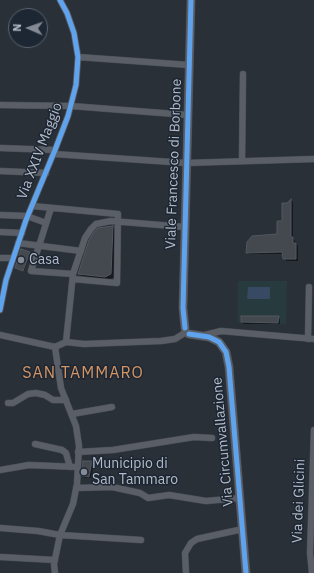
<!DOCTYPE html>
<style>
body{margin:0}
#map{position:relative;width:314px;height:573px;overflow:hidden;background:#2a3038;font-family:"IBM Plex Sans",sans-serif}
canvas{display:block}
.north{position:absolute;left:8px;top:8px;width:40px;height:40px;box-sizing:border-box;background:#1d2633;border:1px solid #59626f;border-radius:50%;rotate:272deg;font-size:11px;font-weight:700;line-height:16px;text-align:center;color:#b4bcc9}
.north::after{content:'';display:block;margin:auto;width:14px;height:18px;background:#848b96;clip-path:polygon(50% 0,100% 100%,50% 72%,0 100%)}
</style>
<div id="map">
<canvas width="314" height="573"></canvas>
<div class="north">N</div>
</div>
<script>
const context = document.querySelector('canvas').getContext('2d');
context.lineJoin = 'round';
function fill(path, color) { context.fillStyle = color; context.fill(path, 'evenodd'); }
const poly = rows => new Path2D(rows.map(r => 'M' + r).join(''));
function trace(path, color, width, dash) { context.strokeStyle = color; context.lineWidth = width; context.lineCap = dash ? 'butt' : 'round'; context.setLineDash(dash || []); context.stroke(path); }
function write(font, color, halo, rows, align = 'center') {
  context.font = font + ' "IBM Plex Sans",sans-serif'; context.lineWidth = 3; context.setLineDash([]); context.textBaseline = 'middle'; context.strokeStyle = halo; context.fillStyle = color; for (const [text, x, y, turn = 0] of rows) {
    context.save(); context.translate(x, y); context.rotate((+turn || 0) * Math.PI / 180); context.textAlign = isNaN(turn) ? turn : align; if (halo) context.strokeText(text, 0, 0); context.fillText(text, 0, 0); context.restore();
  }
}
const green = poly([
 [238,281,287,281,286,324,238,323]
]);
const water = poly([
 [248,287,270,287,270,299,247,299]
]);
const shadow = poly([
 [291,201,293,202,293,238,298,246,298,261,286,261,284,254,249,254,247,252,278,235,287,204],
 [113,227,116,230,114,277,108,280,82,276,79,274,99,229],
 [29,253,30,254,24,271,17,269,16,268],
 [278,317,280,319,280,324,244,324,242,322],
 [84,462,92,462,94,464,91,478,85,478,83,476]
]);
const building = poly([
 [291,199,291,237,293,237,293,243,296,243,296,259,283,259,282,252,246,253,247,242,252,236,277,234,277,221,282,221,282,203,287,203,291,199],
 [113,226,111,274,105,277,78,274,89,240,94,232,98,228,113,226],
 [21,249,30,252,23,271,15,268,21,249],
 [241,316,279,316,278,323,241,322,241,316],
 [83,461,92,461,89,477,82,476,83,461]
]);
const minor = poly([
 [78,57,189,65],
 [0,105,71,106,188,115],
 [0,148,55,150],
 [54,154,186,163,314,159],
 [242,161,243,74],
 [0,171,46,173],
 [32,206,118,214,117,283,73,279],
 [51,208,31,271,73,274],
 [0,215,27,216,46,223],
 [0,232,22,233],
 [18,243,81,251],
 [0,258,13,258],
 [0,310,6,280,26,220,55,150,68,116,76,85,78,57,74,33,67,13,60,0],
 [0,335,55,347,66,342],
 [205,335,221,331,314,339],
 [308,339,309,287],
 [66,342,73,274,85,238,91,229,96,224,111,221,185,227],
 [66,342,84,344,161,341,175,339,183,334],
 [55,347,61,388,76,426,79,446,77,484,73,504,60,535,54,564,55,573],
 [8,403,13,403,28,394,36,393,45,395,53,400,66,400],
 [72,414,112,407],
 [35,444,62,450,66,453,70,467],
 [78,452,113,450,194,437,212,438],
 [0,470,29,465,78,467],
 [76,488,112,487,140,493,148,498,169,495,206,501,240,498],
 [0,528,38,531,60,535,141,540],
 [0,557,55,560],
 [186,573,185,553,191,543,197,539,243,529],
 [312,573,310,553,314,430]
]);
const tertiary = poly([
 [185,328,183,308,191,0],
 [189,334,209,337,219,342,226,352,229,367,246,573]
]);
const cycleway = poly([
 [0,310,6,280,26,220,55,150,68,116,76,85,78,57,74,33,67,13,60,0],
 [185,328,183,308,191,0],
 [189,334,209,337,219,342,226,352,229,367,246,573]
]);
const markers = [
 [21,260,4,"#848b96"],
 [84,472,4,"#848b96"]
];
const streetNames = [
 ["Via XXIV Maggio",40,151,-69],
 ["Viale Francesco di Borbone",174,164,-88],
 ["Via Circumvallazione",223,442,-95],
 ["Via dei Glicini",299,501,-88]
];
const poiNames = [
 ["Casa",29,260],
 ["Municipio di",92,464],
 ["San Tammaro",92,480]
];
const quarterNames = [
 ["SAN TAMMARO",83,373]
];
fill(green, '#273a3e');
fill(water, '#384963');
fill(shadow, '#0007');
fill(building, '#444950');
trace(building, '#52575f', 1);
trace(minor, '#484c53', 7);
trace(tertiary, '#484c53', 9);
trace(minor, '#5a5e66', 6);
trace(tertiary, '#5a5e66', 8);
trace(cycleway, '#60a3ed', 5);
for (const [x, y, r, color] of markers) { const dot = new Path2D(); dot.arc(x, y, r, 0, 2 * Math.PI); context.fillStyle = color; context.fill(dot); trace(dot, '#1d2633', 1.5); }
write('14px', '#b4bcc9', '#1d2633', streetNames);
write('14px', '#b4bcc9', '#1d2633', poiNames, 'left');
context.letterSpacing = '1px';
write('16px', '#d59563', '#1d2633', quarterNames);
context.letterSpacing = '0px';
</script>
